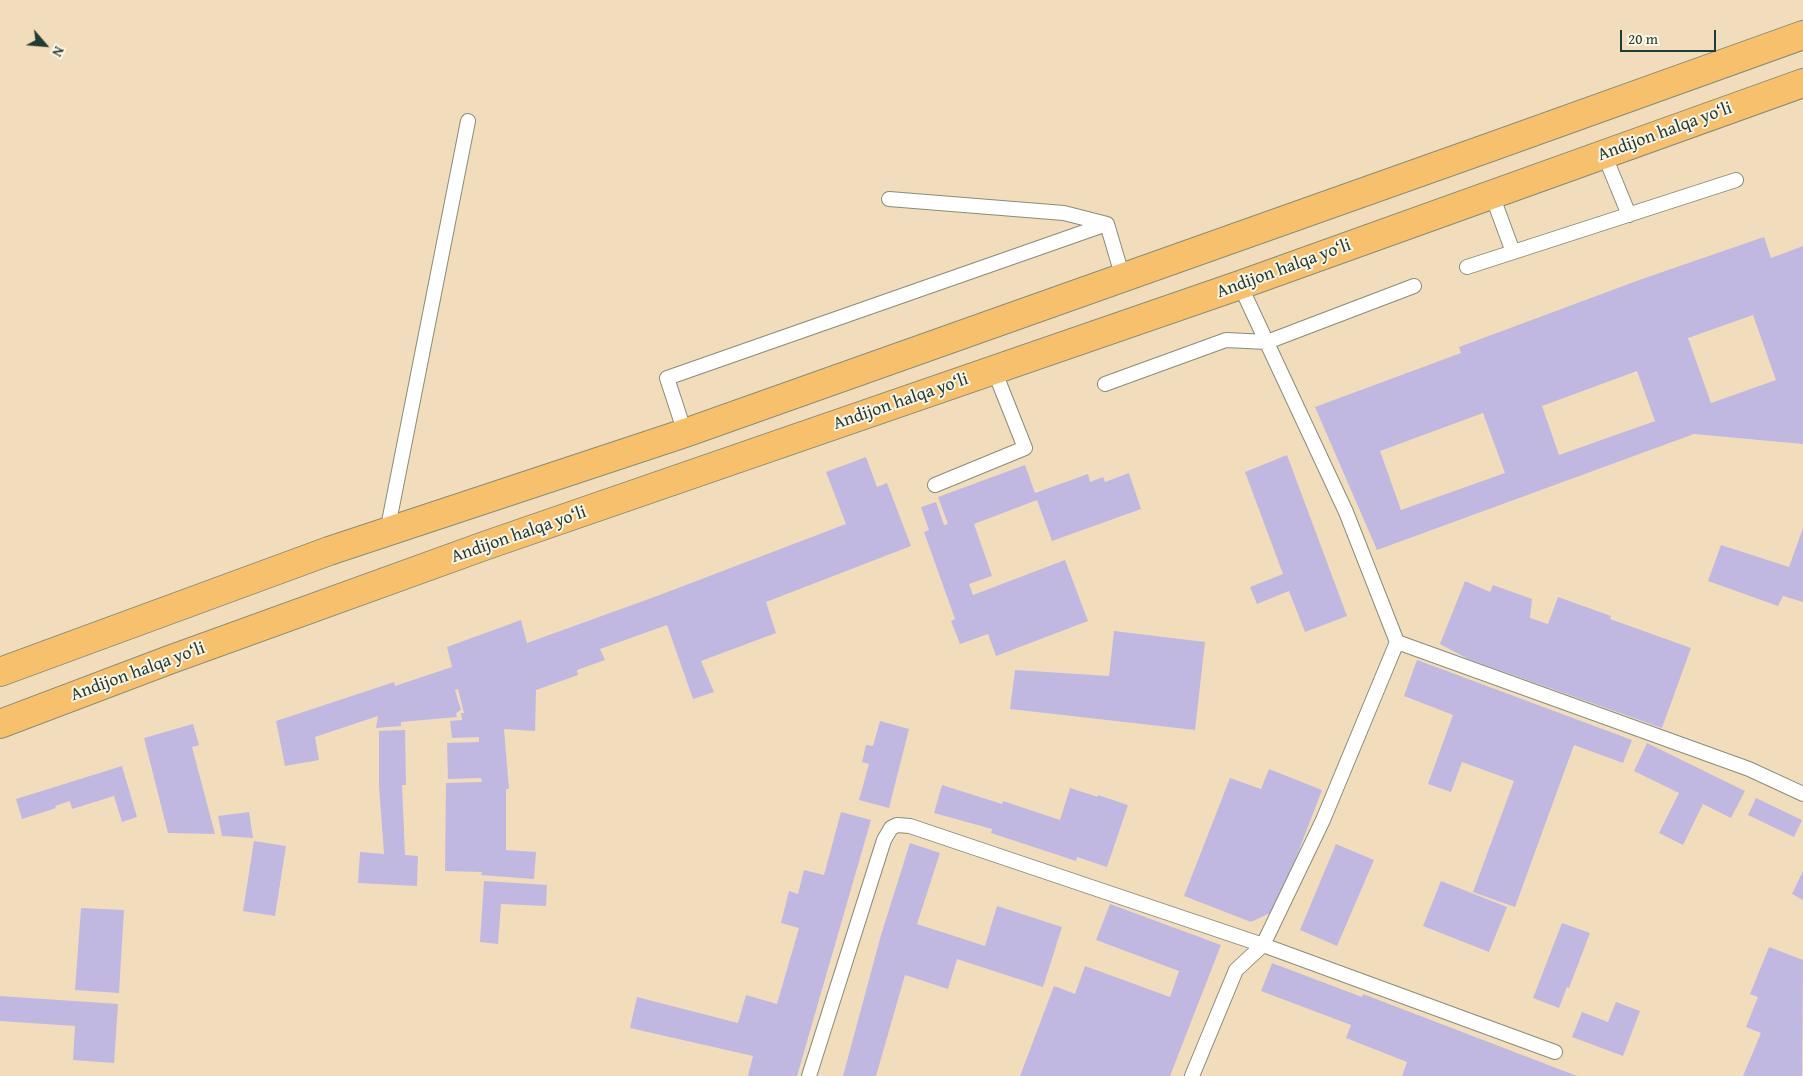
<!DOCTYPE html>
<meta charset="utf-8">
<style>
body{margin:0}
#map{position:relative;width:1803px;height:1076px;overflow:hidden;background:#f1ddbc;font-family:"Gentium Book Plus",serif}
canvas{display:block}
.north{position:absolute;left:20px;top:20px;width:50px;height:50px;-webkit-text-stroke:4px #fcf5e5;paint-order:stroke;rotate:117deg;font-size:14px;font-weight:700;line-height:20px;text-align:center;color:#1f3d34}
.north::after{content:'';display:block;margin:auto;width:18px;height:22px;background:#1f3d34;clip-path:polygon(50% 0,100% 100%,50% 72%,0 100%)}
.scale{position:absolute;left:1620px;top:30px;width:96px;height:22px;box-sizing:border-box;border:2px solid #1f3d34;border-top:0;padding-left:6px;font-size:15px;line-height:18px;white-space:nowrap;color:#1f3d34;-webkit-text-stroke:4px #fcf5e5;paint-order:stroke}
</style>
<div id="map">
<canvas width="1803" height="1076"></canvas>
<div class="north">N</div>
<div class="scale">20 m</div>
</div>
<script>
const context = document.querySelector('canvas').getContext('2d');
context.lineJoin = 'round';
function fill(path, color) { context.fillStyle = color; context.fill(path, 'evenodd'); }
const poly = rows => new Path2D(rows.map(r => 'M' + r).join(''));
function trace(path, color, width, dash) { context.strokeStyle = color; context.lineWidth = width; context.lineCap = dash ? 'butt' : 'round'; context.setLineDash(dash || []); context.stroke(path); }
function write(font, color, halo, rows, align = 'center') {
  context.font = font + ' "Gentium Book Plus",serif'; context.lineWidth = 4; context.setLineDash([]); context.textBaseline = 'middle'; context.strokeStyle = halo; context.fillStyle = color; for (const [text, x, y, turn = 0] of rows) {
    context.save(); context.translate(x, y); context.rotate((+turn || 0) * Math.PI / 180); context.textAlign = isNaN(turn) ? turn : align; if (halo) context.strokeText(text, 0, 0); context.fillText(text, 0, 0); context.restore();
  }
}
const building = poly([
 [1764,237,1771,258,1803,246,1803,444,1694,434,1377,550,1315,407,1461,353,1459,347,1642,279],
 [1753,315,1776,380,1711,403,1688,338],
 [1637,371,1655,421,1559,455,1542,406],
 [1483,413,1505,473,1401,510,1380,451],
 [1287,455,1347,616,1305,632,1289,591,1257,604,1250,587,1283,574,1245,472],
 [866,457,877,487,887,483,911,546,766,602,776,633,701,661,714,692,693,699,667,625,600,649,605,660,577,670,578,675,536,690,535,731,504,729,509,789,506,789,506,850,536,852,534,879,481,875,482,872,445,871,446,783,482,782,481,778,448,779,447,743,479,742,479,737,452,738,450,721,462,720,461,713,464,713,458,689,455,690,461,710,456,713,457,717,401,722,401,726,376,728,378,716,315,737,319,760,285,766,276,721,394,682,395,686,452,667,447,647,521,620,527,643,657,596,846,524,826,472],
 [1025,465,1035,493,1088,474,1090,482,1103,477,1105,482,1129,473,1141,509,1052,541,1037,500,974,524,992,576,969,584,973,595,1065,560,1088,621,996,656,988,634,960,644,951,621,955,619,924,532,929,530,921,507,936,502,944,525,948,524,938,497],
 [1803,528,1803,602,1783,596,1778,606,1708,581,1721,545,1789,567],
 [1465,581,1490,592,1493,585,1532,599,1530,618,1548,624,1558,597,1611,616,1610,619,1691,648,1662,728,1468,659,1440,644],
 [1114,631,1205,642,1195,730,1010,709,1015,670,1109,676],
 [1417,660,1632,740,1623,763,1574,745,1515,907,1473,892,1514,781,1462,762,1451,792,1428,784,1453,715,1404,696],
 [880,721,909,729,889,808,859,800,869,764,862,762,866,745,873,746],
 [193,724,199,745,192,747,215,834,168,833,144,738],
 [405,730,406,785,402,785,405,855,418,856,417,886,358,883,360,852,384,854,379,786,379,731],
 [1647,743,1745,791,1731,818,1703,804,1683,845,1659,833,1679,793,1634,771],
 [122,766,137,817,122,822,114,796,72,809,70,801,55,806,56,808,22,819,16,799],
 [1269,769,1322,790,1276,910,1251,922,1184,896,1230,778,1261,789],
 [942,785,1002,804,1003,801,1060,820,1070,788,1098,797,1098,795,1128,805,1107,867,1077,857,1076,861,991,833,992,829,934,813],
 [1756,798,1802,820,1794,837,1748,815],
 [249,812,253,838,222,836,218,816],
 [841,812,871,820,797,1076,748,1076,753,1056,630,1028,637,997,738,1023,746,995,777,1004,799,928,781,923,789,891,798,894,804,870,824,875],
 [254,841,286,846,275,916,243,911],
 [910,843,940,853,917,924,985,946,997,906,1062,927,1043,987,957,959,948,989,905,975,876,1076,843,1076,881,935],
 [1336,844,1374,860,1337,946,1300,930],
 [1803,871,1803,900,1792,894],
 [484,881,547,885,546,906,501,904,498,944,480,942],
 [1441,881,1507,907,1489,952,1423,926],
 [1110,904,1221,945,1170,1076,1020,1076,1054,986,1075,994,1085,966,1170,997,1179,971,1096,940],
 [81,908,124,910,119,993,75,990],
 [1562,923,1590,933,1569,988,1567,987,1559,1008,1533,998],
 [1769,947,1803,960,1802,1076,1743,1076,1761,1033,1746,1027,1758,997,1750,994],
 [1272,963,1362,997,1363,994,1577,1076,1402,1076,1407,1062,1346,1038,1351,1025,1261,991],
 [0,996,118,1004,114,1063,73,1060,75,1026,0,1021],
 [1616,1002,1640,1011,1623,1056,1572,1037,1582,1012,1608,1022]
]);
const lane = poly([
 [1604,154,1629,215],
 [1492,195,1513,252],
 [889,199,1064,213,1107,224],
 [1467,267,1736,180],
 [1105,384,1226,340,1267,342,1414,286],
 [685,433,667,378,1107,224,1123,278],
 [935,485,1025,448,994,370],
 [387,532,468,121],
 [1397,642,1749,769,1803,794],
 [809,1076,884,840,891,828,897,825,910,826,1263,945,1555,1052],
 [1192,1076,1236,970,1263,945,1323,820,1397,642,1346,512,1240,285]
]);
const highway = poly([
 [0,672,329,551,685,433,1488,148,1803,35],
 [0,724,169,660,487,545,1240,285,1803,83]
]);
const streetNames = [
 ["Andijon halqa yo‘li",1665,132,-20],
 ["Andijon halqa yo‘li",1284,269,-20],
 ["Andijon halqa yo‘li",901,402,-19],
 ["Andijon halqa yo‘li",519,535,-19],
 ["Andijon halqa yo‘li",138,672,-20]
];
fill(building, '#c1b8e2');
trace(lane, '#888d78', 16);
trace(highway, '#888d78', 30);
trace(lane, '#fff', 14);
trace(highway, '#f7c06c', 28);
write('18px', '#1f3d34', '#fcf5e5', streetNames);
</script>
